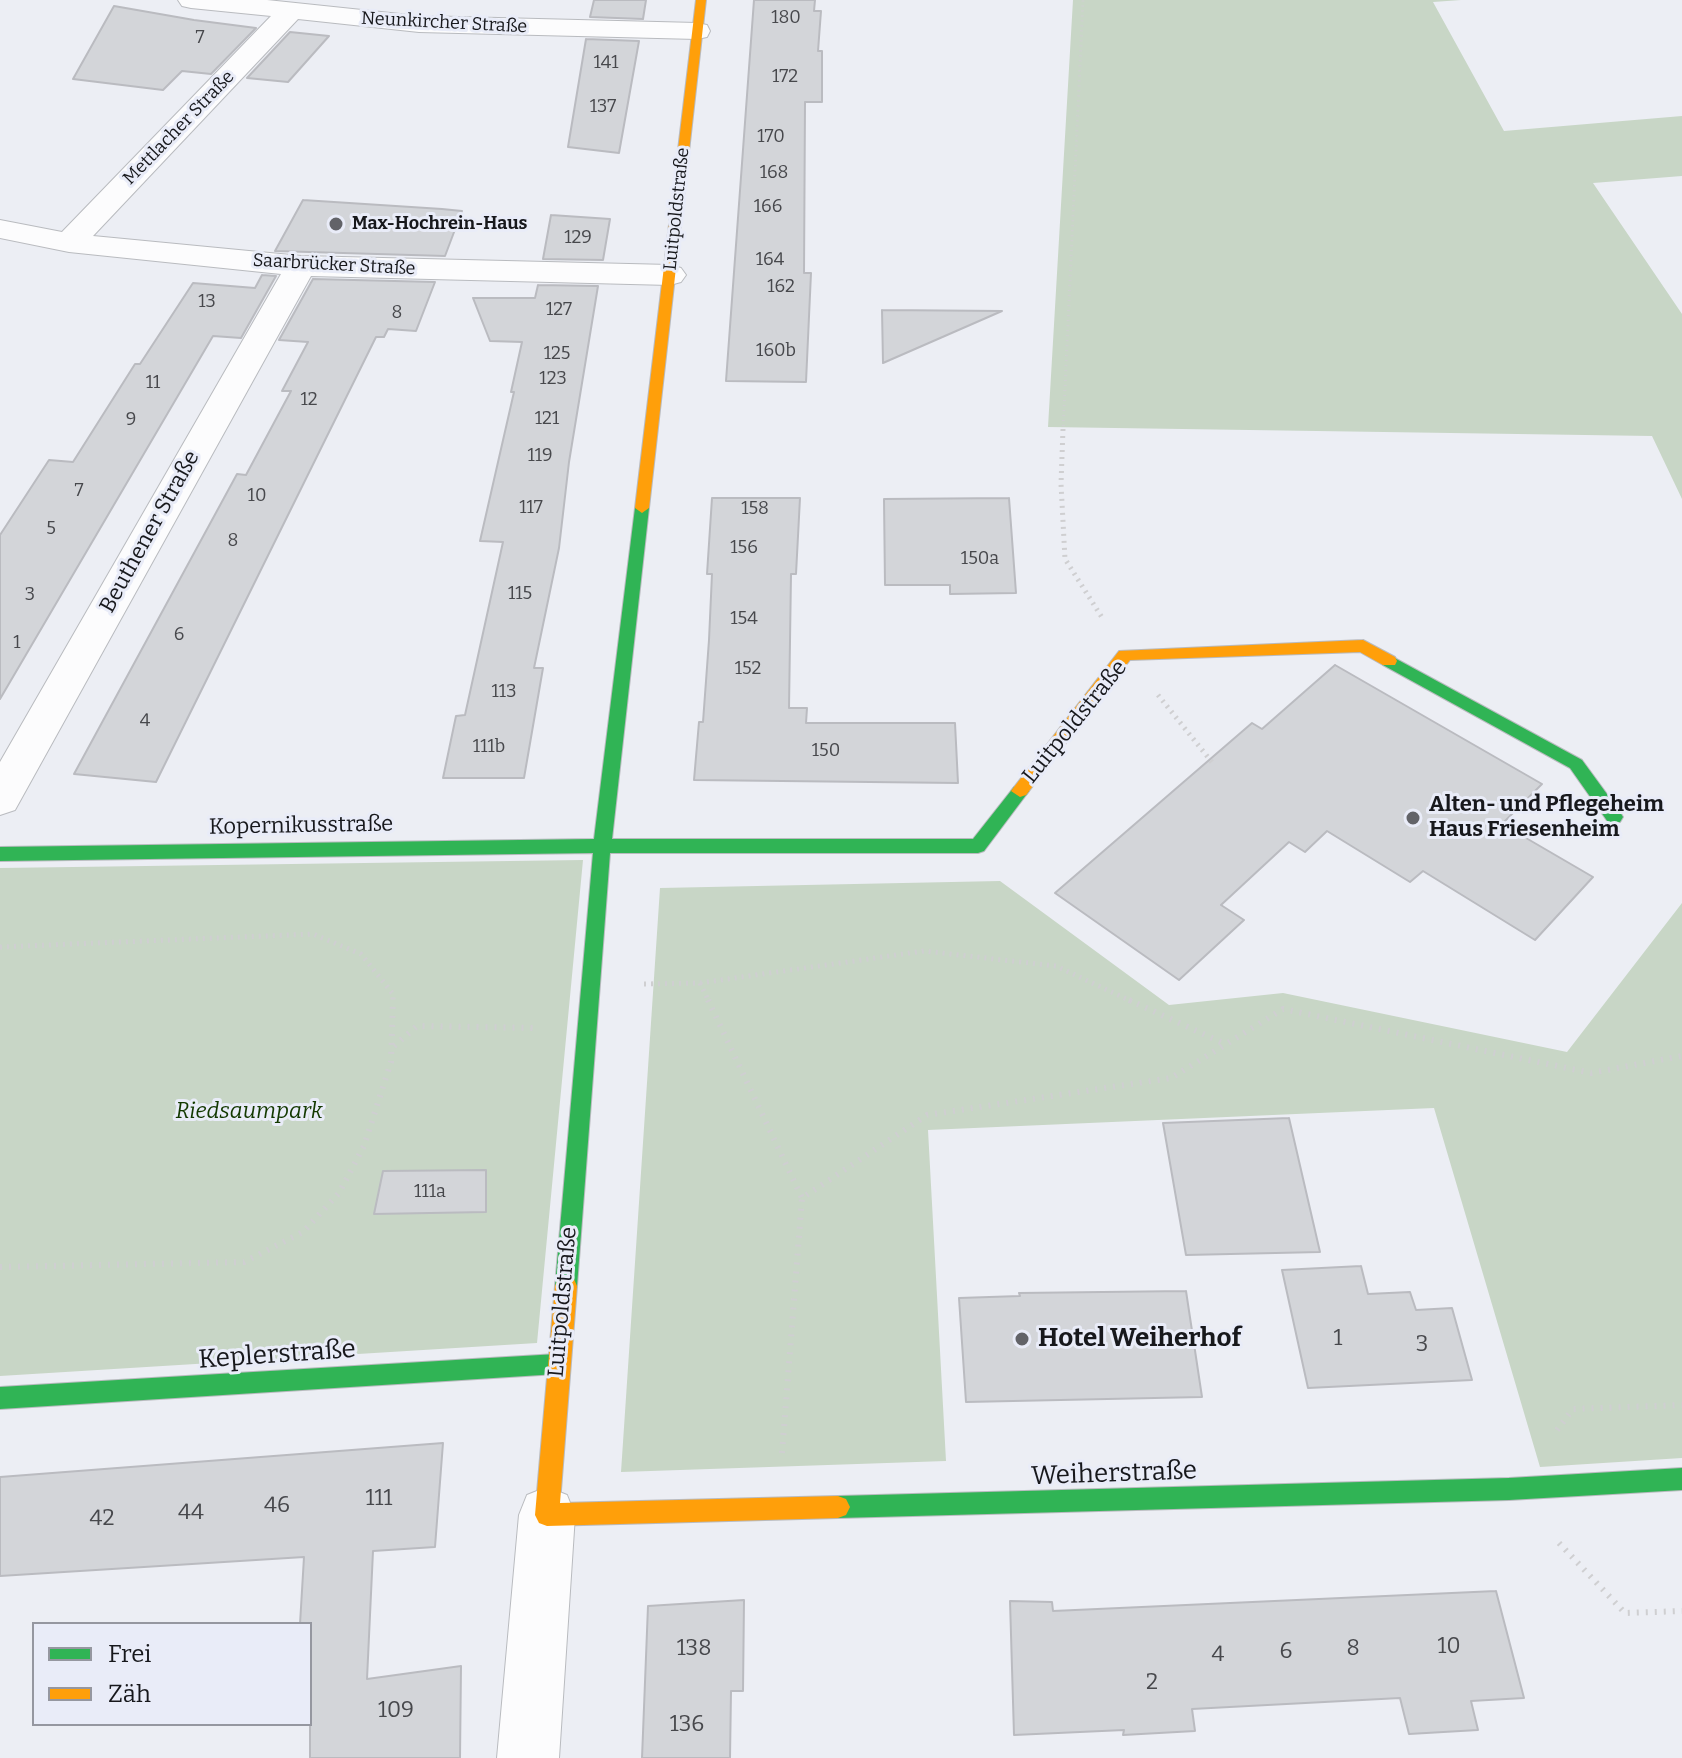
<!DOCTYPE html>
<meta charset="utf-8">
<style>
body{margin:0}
#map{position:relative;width:1682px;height:1758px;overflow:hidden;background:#eceef4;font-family:Bitter,serif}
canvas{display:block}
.legend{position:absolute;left:32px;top:1622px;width:280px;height:104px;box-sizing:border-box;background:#e9ecf8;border:2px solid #9597a0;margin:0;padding:10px 14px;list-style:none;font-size:24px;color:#17181c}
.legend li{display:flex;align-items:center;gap:16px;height:40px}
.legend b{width:40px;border:2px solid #9597a0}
</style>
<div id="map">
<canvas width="1682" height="1758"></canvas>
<ul class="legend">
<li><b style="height:10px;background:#30b455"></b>Frei</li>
<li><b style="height:10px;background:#ff9f0a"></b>Zäh</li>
</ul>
</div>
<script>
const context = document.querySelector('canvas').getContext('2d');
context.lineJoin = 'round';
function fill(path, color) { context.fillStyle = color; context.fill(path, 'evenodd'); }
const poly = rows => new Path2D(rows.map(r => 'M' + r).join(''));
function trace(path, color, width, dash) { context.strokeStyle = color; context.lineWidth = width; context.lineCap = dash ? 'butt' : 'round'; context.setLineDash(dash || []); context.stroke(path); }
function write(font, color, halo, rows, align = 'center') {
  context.font = font + ' Bitter,serif'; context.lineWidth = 6; context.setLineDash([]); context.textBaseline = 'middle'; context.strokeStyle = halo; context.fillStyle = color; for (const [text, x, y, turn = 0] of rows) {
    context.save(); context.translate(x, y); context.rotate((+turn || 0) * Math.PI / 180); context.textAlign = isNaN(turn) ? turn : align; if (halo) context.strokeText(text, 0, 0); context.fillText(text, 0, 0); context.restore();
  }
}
const green = poly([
 [1073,0,1461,0,1433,2,1504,131,1682,116,1682,176,1593,183,1682,314,1682,499,1652,436,1048,427],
 [583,860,537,1343,0,1376,0,868],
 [1000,881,1169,1005,1283,993,1567,1052,1682,903,1682,1458,1540,1467,1434,1108,928,1130,946,1461,621,1472,660,888]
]);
const building = poly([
 [594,0,646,0,643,19,590,17,594,0],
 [754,0,815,0,814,11,821,11,818,51,822,51,822,102,805,102,804,273,811,273,806,382,726,381,754,0],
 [114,6,194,20,256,28,211,74,182,71,163,90,73,79,114,6],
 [290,32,329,36,288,82,247,78,290,32],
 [586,39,639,41,619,153,568,147,586,39],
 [303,200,442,209,462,211,445,256,275,251,303,200],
 [551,215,610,219,603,260,543,259,551,215],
 [262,275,276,276,241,338,213,336,0,699,0,535,49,460,73,462,135,364,140,364,193,283,255,288,262,275],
 [313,279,435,282,416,331,388,329,384,337,376,337,156,782,74,774,237,474,246,475,291,391,282,391,308,342,279,340,313,279],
 [538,285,598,286,569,462,559,548,534,668,543,668,524,778,443,778,456,716,465,715,503,542,480,541,514,392,511,392,522,342,490,341,473,298,535,298,538,285],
 [882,310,1002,311,883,363,882,310],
 [712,498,800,498,796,574,791,574,789,708,807,708,806,723,955,723,958,783,694,780,699,722,703,722,709,640,712,574,707,574,712,498],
 [1009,498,1016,593,950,594,950,585,885,585,884,499,1009,498],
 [1335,665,1542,784,1502,824,1593,877,1535,940,1423,871,1410,882,1327,831,1305,852,1289,842,1221,905,1244,920,1179,980,1055,893,1252,723,1262,729,1335,665],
 [1289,1118,1320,1252,1186,1255,1163,1123,1289,1118],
 [486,1170,486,1212,374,1214,383,1171,486,1170],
 [1361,1266,1368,1294,1410,1292,1416,1310,1452,1308,1472,1380,1308,1388,1282,1270,1361,1266],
 [1186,1291,1202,1397,966,1402,959,1298,1020,1296,1019,1293,1186,1291],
 [443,1443,435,1547,373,1551,367,1679,461,1666,460,1758,310,1758,310,1624,300,1624,304,1557,0,1576,0,1477,443,1443],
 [1496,1591,1524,1698,1471,1701,1478,1730,1409,1734,1400,1698,1192,1709,1195,1731,1123,1735,1124,1730,1014,1735,1010,1601,1052,1602,1053,1611,1496,1591],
 [744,1600,743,1691,731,1691,730,1758,642,1758,648,1606,744,1600]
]);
const pathFar2 = poly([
 [1063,431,1083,0]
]);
const pathFar1 = poly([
 [1063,429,1061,484,1065,559,1103,619],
 [1158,695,1215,766],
 [0,947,313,934,361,954,393,994,393,1002],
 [700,983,709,1002],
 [644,984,700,983,924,951,1056,966,1133,1002]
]);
const path = poly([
 [708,1000,802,1198],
 [1129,1000,1225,1044],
 [394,1046,417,1026,536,1028],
 [0,1267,244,1262,303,1232,339,1193,364,1146,391,1062,393,1000],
 [1557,1430,1573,1409,1682,1405],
 [782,1453,802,1198,927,1115,1171,1078,1283,1009,1591,1073,1682,1056],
 [1559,1543,1625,1613,1682,1611]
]);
const street = poly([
 [178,0,267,0,419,16,697,23,707,25,710,31,707,37,697,39,419,32,298,19,93,236,301,256,670,265,681,268,686,275,681,282,670,285,311,276,15,810,0,815,0,762,281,274,69,252,0,238,0,220,62,232,271,16,191,8,182,6,178,0],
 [547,1487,567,1495,575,1515,559,1758,497,1758,519,1515,527,1495,547,1487]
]);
const fast = poly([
 [642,503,649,508,612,839,973,839,1014,787,1020,785,1029,791,984,851,978,853,610,853,577,1286,574,1293,566,1296,558,1293,555,1286,593,853,0,861,0,847,594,839,635,508,642,503],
 [1389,655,1582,760,1620,812,1623,817,1620,822,1608,822,1570,768,1383,665,1381,661,1383,657,1389,655],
 [557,1354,565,1357,568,1364,565,1371,557,1374,0,1409,0,1387,557,1354],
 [1682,1468,1682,1490,1509,1500,838,1518,830,1515,826,1507,830,1499,838,1496,1509,1478,1682,1468]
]);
const slow = poly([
 [696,0,706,0,649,508,642,513,635,508,696,0],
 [1363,640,1395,657,1397,661,1395,665,1383,665,1360,652,1130,660,1026,795,1020,797,1011,791,1119,651,1363,640],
 [566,1276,574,1279,577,1286,560,1503,838,1496,846,1499,850,1507,846,1515,838,1518,547,1526,539,1523,535,1515,555,1286,558,1279,566,1276]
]);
const markers = [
 [336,224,8,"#626368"],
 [1413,818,8,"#626368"],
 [1022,1339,8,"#626368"]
];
const numberNames = [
 ["180",786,18],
 ["7",200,38],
 ["141",606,63],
 ["172",785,77],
 ["137",603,107],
 ["170",771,137],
 ["168",774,173],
 ["166",768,207],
 ["129",578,238],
 ["164",770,260],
 ["162",781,287],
 ["13",207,302],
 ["127",559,310],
 ["8",397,313],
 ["160b",776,351],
 ["125",557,354],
 ["123",553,379],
 ["11",153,383],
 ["12",309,400],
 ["121",547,419],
 ["9",131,420],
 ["119",540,456],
 ["7",79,491],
 ["10",257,496],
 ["117",531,508],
 ["158",755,509],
 ["5",51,529],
 ["8",233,541],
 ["156",744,548],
 ["150a",980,559],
 ["115",520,594],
 ["3",30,595],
 ["154",744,619],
 ["6",179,635],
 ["1",17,643],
 ["152",748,669],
 ["113",504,692],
 ["4",145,721],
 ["111b",489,747],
 ["150",826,751],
 ["111a",430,1192]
];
const farStreetnames = [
 ["Neunkircher Straße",444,23,3],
 ["Mettlacher Straße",179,128,-46],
 ["Luitpoldstraße",677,209,-84],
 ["Saarbrücker Straße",334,265,3]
];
const farPoinames = [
 ["Max-Hochrein-Haus",352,224]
];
const streetNames = [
 ["Beuthener Straße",150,532,-61],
 ["Luitpoldstraße",1075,722,-51],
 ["Kopernikusstraße",301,826,-1],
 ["Luitpoldstraße",563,1302,-85]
];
const poiNames = [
 ["Alten- und Pflegeheim",1429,805],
 ["Haus Friesenheim",1429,830]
];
const parkNames = [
 ["Riedsaumpark",249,1112]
];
const nearNumbernames = [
 ["1",1338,1339],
 ["3",1422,1345],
 ["111",379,1499],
 ["46",277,1506],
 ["44",191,1513],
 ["42",102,1519],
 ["10",1449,1647],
 ["138",694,1649],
 ["8",1353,1649],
 ["6",1286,1652],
 ["4",1218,1655],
 ["2",1152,1683],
 ["109",396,1711],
 ["136",687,1725]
];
const nearPoinames = [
 ["Hotel Weiherhof",1038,1339]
];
const nearStreetnames = [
 ["Keplerstraße",277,1355,-4],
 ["Weiherstraße",1114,1474,-2]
];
fill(green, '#c8d6c6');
fill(building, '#d3d5d9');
trace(building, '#babbc0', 2);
trace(street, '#b9bbbf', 2);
trace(fast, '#b9bbbf', 2);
trace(slow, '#b9bbbf', 2);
trace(pathFar2, '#cfcfd1', 3, [1, 4]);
trace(pathFar1, '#cfcfd1', 5, [2, 5]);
trace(path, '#cfcfd1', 6, [2, 7]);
fill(street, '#fcfcfd');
fill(fast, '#30b455');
fill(slow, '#ff9f0a');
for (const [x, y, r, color] of markers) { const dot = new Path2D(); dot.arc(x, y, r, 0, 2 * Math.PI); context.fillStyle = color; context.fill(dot); trace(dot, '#e9ecf8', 3); }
write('18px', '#47484c', null, numberNames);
write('18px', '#17181c', '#e9ecf8', farStreetnames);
write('bold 18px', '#17181c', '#e9ecf8', farPoinames, 'left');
write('22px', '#17181c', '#e9ecf8', streetNames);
write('bold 22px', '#17181c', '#e9ecf8', poiNames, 'left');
write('italic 22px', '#133900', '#e9ecf8', parkNames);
write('22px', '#47484c', null, nearNumbernames);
write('bold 26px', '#17181c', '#e9ecf8', nearPoinames, 'left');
write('26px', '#17181c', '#e9ecf8', nearStreetnames);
</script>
